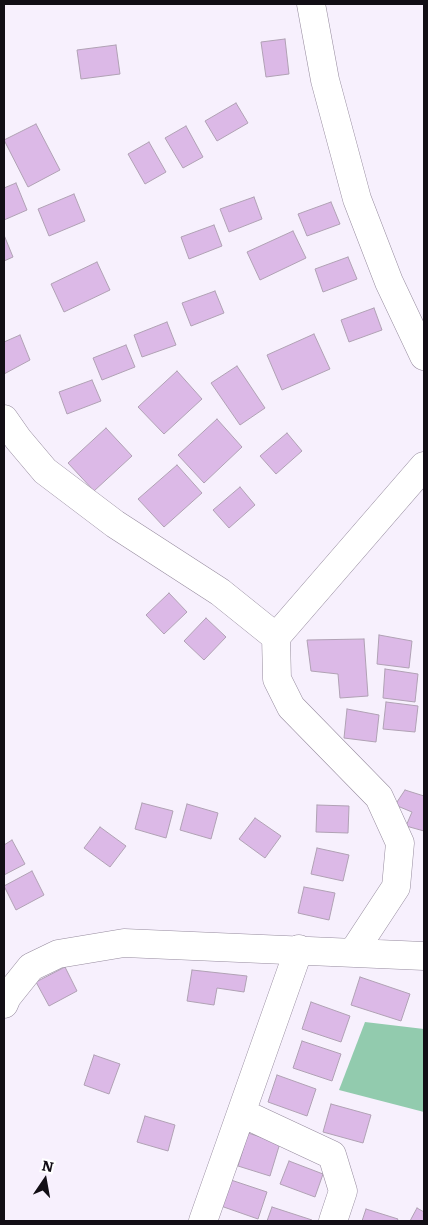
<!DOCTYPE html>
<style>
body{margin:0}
#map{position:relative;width:428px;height:1225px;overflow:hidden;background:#f7f0fd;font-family:Literata,serif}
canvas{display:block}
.frame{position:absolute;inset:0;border:5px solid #120e15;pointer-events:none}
.north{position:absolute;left:20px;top:1155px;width:50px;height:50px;-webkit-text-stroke:4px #fff;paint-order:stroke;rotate:12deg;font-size:14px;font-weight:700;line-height:20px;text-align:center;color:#120e15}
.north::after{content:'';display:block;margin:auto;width:18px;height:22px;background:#120e15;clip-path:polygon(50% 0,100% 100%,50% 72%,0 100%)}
</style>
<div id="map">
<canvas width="428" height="1225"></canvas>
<div class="frame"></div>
<div class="north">N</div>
</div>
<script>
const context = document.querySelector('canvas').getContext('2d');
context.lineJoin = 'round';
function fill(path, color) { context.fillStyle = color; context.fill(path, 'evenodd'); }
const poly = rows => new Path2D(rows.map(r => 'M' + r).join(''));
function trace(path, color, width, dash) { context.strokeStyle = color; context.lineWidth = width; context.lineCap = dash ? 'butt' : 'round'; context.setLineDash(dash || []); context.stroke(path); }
const forest = poly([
 [365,1022,424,1029,424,1112,339,1090]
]);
const building = poly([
 [285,39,289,74,266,77,261,42,285,39],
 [116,45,120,74,81,79,77,50,116,45],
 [236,103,248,123,217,141,205,121,236,103],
 [36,124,60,170,28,187,4,140,36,124],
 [186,126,203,157,183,168,165,138,186,126],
 [149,142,166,172,145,184,128,154,149,142],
 [16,183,27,210,4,220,4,188,16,183],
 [74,194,85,221,49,236,38,209,74,194],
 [254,197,262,219,229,232,220,209,254,197],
 [331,202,340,224,307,236,298,214,331,202],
 [214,225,222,246,189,259,181,237,214,225],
 [293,231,306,258,260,280,247,252,293,231],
 [4,235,13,257,4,261,4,235],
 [348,257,357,279,323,292,315,269,348,257],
 [97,262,110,290,64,312,51,284,97,262],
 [215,291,224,313,191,326,182,303,215,291],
 [374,308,382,330,349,342,341,320,374,308],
 [167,322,176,345,142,357,134,335,167,322],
 [314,334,330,369,282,390,267,355,314,334],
 [20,335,30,360,4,374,4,342,20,335],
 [126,345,135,367,102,380,93,358,126,345],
 [237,366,265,408,240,425,211,383,237,366],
 [177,371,202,399,164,434,138,407,177,371],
 [92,380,101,401,67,414,59,392,92,380],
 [217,419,242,447,204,483,178,455,217,419],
 [106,428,132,456,94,491,68,463,106,428],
 [287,433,302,451,276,474,260,456,287,433],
 [177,465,202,493,164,527,138,499,177,465],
 [240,487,255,505,229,528,213,510,240,487],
 [169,593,187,612,164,634,146,615,169,593],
 [206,618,226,637,204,660,184,641,206,618],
 [379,635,412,641,409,668,377,664,379,635],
 [364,639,368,696,340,698,338,674,311,671,307,640,364,639],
 [385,669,418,674,415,702,383,698,385,669],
 [386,702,418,706,415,732,383,729,386,702],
 [347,709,379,715,376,742,344,738,347,709],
 [405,790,424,796,424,831,406,826,412,812,395,805,405,790],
 [142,803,173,811,166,838,135,829,142,803],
 [187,804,218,813,211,839,180,830,187,804],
 [317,805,349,806,348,833,316,832,317,805],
 [255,818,281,836,265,858,239,839,255,818],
 [100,827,126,846,110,867,84,848,100,827],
 [12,840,25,864,4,875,4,845,12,840],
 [317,848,349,855,343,881,311,874,317,848],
 [32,871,44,895,16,910,4,886,32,871],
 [304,887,335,893,329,920,298,913,304,887],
 [65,967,77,991,49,1006,36,982,65,967],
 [192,970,247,976,244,992,217,988,214,1005,187,1001,192,970],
 [360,977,410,994,401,1021,351,1005,360,977],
 [311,1002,350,1016,341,1042,302,1029,311,1002],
 [302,1041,341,1054,332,1081,293,1068,302,1041],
 [94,1055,120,1064,109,1094,84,1085,94,1055],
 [277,1075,316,1089,307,1116,268,1102,277,1075],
 [331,1104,371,1115,363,1143,323,1132,331,1104],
 [145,1116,175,1125,168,1151,137,1142,145,1116],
 [248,1133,280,1143,270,1176,238,1166,248,1133],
 [289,1161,323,1174,315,1197,280,1184,289,1161],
 [228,1179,267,1192,258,1219,218,1205,228,1179],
 [272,1207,312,1220,311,1221,267,1221,272,1207],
 [417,1208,424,1212,424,1221,410,1221,417,1208],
 [366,1209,398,1219,397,1221,362,1221,366,1209]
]);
const minor = poly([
 [311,4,325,80,357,199,389,282,424,356],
 [4,419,18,439,45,471,115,524,220,592,276,637],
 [354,951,396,887,400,843,379,797,291,707,277,679,276,637,424,466],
 [4,1004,7,997,31,967,58,954,124,943,424,956],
 [242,1113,332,1155,343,1191,333,1221],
 [203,1221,299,949]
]);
fill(forest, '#92cbae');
fill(building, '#dcb9e7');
trace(building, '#b0a1b4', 1);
trace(minor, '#968b9e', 29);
trace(minor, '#fff', 28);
</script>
